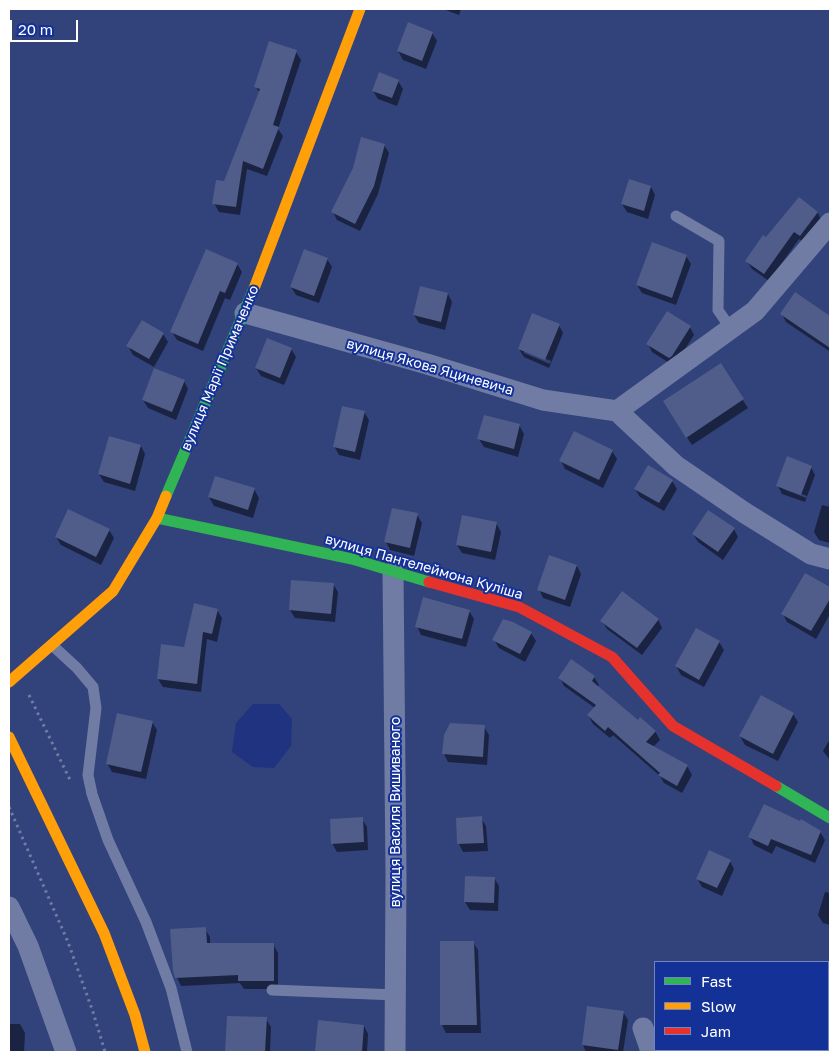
<!DOCTYPE html>
<meta charset="utf-8">
<style>
body{margin:0}
#map{position:relative;width:839px;height:1061px;overflow:hidden;background:#32427a;font-family:"Golos Text",sans-serif}
canvas{display:block}
.frame{position:absolute;inset:0;border:10px solid #fff;pointer-events:none}
.legend{position:absolute;left:654px;top:961px;width:175px;height:90px;box-sizing:border-box;background:#143198;border:1px solid #7283c1;margin:0;padding:6px 9px;list-style:none;font-size:15px;color:#fff}
.legend li{display:flex;align-items:center;gap:10px;height:25px}
.legend b{width:25px;border:1px solid #7283c1}
.scale{position:absolute;left:10px;top:20px;width:68px;height:22px;box-sizing:border-box;border:2px solid #fff;border-top:0;padding-left:6px;font-size:15px;line-height:18px;white-space:nowrap;color:#fff;-webkit-text-stroke:4px #143198;paint-order:stroke}
</style>
<div id="map">
<canvas width="839" height="1061"></canvas>
<div class="frame"></div>
<ul class="legend">
<li><b style="height:6px;background:#30b455"></b>Fast</li>
<li><b style="height:6px;background:#ff9f0a"></b>Slow</li>
<li><b style="height:6px;background:#e5322d"></b>Jam</li>
</ul>
<div class="scale">20 m</div>
</div>
<script>
const context = document.querySelector('canvas').getContext('2d');
context.lineJoin = 'round';
function fill(path, color) { context.fillStyle = color; context.fill(path, 'evenodd'); }
const poly = rows => new Path2D(rows.map(r => 'M' + r).join(''));
function trace(path, color, width, dash) { context.strokeStyle = color; context.lineWidth = width; context.lineCap = dash ? 'butt' : 'round'; context.setLineDash(dash || []); context.stroke(path); }
function write(font, color, halo, rows, align = 'center') {
  context.font = font + ' "Golos Text",sans-serif'; context.lineWidth = 4; context.setLineDash([]); context.textBaseline = 'middle'; context.strokeStyle = halo; context.fillStyle = color; for (const [text, x, y, turn = 0] of rows) {
    context.save(); context.translate(x, y); context.rotate((+turn || 0) * Math.PI / 180); context.textAlign = isNaN(turn) ? turn : align; if (halo) context.strokeText(text, 0, 0); context.fillText(text, 0, 0); context.restore();
  }
}
const water = poly([
 [253,704,279,704,292,719,291,746,274,768,253,767,232,752,236,723]
]);
const shadow = poly([
 [443,9,461,9,459,15],
 [432,33,437,41,426,69,403,60,398,51],
 [296,52,301,60,278,129,283,136,267,176,247,169,240,215,219,212,214,203,225,182,260,93,256,87],
 [398,81,403,89,397,106,378,99,373,91],
 [384,145,389,153,378,194,360,231,337,220,333,212,354,169],
 [651,187,655,195,648,219,627,212,622,204],
 [799,198,818,213,822,222,805,243,799,239,769,281,752,269,747,261],
 [686,256,691,264,676,305,642,293,637,285],
 [327,259,332,267,319,303,296,295,291,287],
 [237,264,242,272,230,300,225,298,203,351,177,340,172,332],
 [448,294,452,302,445,330,419,323,414,315],
 [795,294,830,317,829,351,786,322,782,314],
 [559,325,563,333,549,368,524,357,519,349],
 [524,350,551,361,550,364,524,353],
 [690,327,694,335,674,366,652,352,648,344],
 [163,334,168,342,154,367,133,355,128,346],
 [291,349,296,357,284,385,261,376,256,368],
 [720,365,748,408,692,445,669,410],
 [184,381,188,389,176,420,148,408,143,400],
 [364,412,369,420,360,460,339,455,334,446],
 [519,425,524,434,518,457,484,447,479,439],
 [141,446,145,454,135,491,104,482,99,474],
 [612,451,617,459,603,488,565,469,561,461],
 [811,467,815,475,805,502,782,494,778,486],
 [783,487,807,496,806,498,783,489],
 [672,481,677,489,664,511,640,497,635,489],
 [254,489,259,498,253,518,214,506,209,497],
 [822,505,830,507,830,543,819,540,814,532],
 [417,515,422,523,414,556,390,550,386,542],
 [496,523,501,532,495,560,462,553,457,545],
 [734,529,738,537,723,560,698,542,693,534],
 [109,530,114,538,101,565,61,545,56,537],
 [577,566,581,574,570,607,543,598,539,589],
 [806,574,830,589,830,614,816,639,787,622,783,614],
 [333,584,338,592,335,622,295,618,290,610],
 [217,610,222,618,217,642,207,639,201,692,163,687,158,679],
 [469,611,474,619,466,647,421,635,417,626],
 [658,619,662,628,642,655,607,629,602,621],
 [531,633,536,641,525,662,499,648,494,640],
 [719,642,724,650,704,687,681,675,676,666],
 [594,677,599,685,597,688,638,722,655,731,660,740,653,747,687,766,692,775,682,793,664,783,660,776,613,735,610,738,593,724,588,715,595,708,564,686,560,678],
 [793,714,798,722,778,761,745,745,740,736],
 [152,722,157,730,146,779,112,772,107,763],
 [484,727,489,735,487,765,448,762,444,754,445,736],
 [830,739,830,760,823,751],
 [481,818,486,826,488,851,463,852,459,844,457,819],
 [362,819,367,827,368,850,337,852,332,843],
 [820,832,825,840,815,863,776,846,772,854,754,845,750,837],
 [730,861,734,869,722,896,702,887,697,878],
 [494,878,499,886,498,911,470,910,465,902],
 [825,892,830,893,830,925,823,923,818,915],
 [205,929,210,937,210,944,273,944,278,953,278,989,244,989,240,983,181,986,174,971],
 [442,942,473,942,478,950,481,1033,446,1033,442,1025],
 [623,1012,628,1020,623,1052,586,1052,583,1045],
 [228,1017,266,1019,271,1027,270,1052,226,1052],
 [319,1022,364,1026,368,1034,367,1052,317,1052],
 [9,1024,20,1024,25,1033,24,1052,9,1052]
]);
const building = poly([
 [408,22,433,32,422,61,397,51],
 [269,41,297,50,273,125,279,127,263,169,243,161,236,207,212,204,216,180,224,181,260,89,254,87],
 [379,72,399,80,392,98,372,91],
 [361,137,385,144,374,186,355,224,331,212,353,168],
 [629,179,651,186,644,211,621,204],
 [799,197,818,212,800,236,794,232,764,274,745,261,763,235,766,237],
 [652,242,687,255,672,298,636,285],
 [206,249,238,263,225,293,220,291,198,344,170,332],
 [304,249,328,258,314,296,290,287],
 [420,286,448,293,441,322,413,315],
 [795,292,830,316,830,348,780,314],
 [667,311,691,326,672,356,669,358,646,344],
 [532,313,560,324,545,360,518,349],
 [142,320,164,333,149,359,126,346],
 [267,338,292,348,280,378,255,368],
 [721,363,744,399,686,438,663,401],
 [154,368,185,380,172,412,142,400],
 [342,406,365,411,355,452,333,447],
 [484,415,520,424,514,449,477,439],
 [574,431,613,450,599,480,559,461],
 [109,436,141,445,130,484,98,474],
 [787,456,812,466,801,495,776,486],
 [648,465,673,480,659,503,634,489],
 [215,476,255,488,248,510,208,497],
 [392,508,418,513,410,548,384,542],
 [68,509,110,529,96,557,55,537],
 [708,510,735,528,718,552,692,534],
 [462,515,497,522,491,552,456,545],
 [549,555,577,565,565,600,537,590],
 [805,573,830,587,830,599,811,631,781,614],
 [291,580,334,583,331,614,289,610],
 [622,591,659,619,637,648,600,621],
 [423,597,470,610,462,639,415,627],
 [194,603,218,609,212,634,203,632,197,684,157,679,161,644,184,647],
 [503,619,513,622,532,632,520,654,492,640],
 [696,628,720,641,699,680,675,666],
 [571,659,595,676,592,681,638,720,640,717,656,731,646,742,688,765,677,786,658,775,660,773,608,727,605,731,587,715,596,705,558,678],
 [761,695,794,713,773,754,739,736],
 [117,713,153,721,141,772,106,764],
 [450,723,485,725,483,757,442,754,444,735],
 [764,804,800,821,801,819,821,831,811,855,771,839,768,846,748,837],
 [482,816,484,843,457,844,456,818],
 [363,817,364,842,331,844,330,819],
 [709,850,731,860,717,888,696,879],
 [465,876,495,877,494,903,464,902],
 [206,927,207,943,274,943,274,981,238,981,238,975,175,978,173,971,170,929],
 [440,941,474,941,477,1025,440,1025],
 [587,1006,624,1011,618,1050,582,1045],
 [227,1016,267,1017,265,1052,225,1052],
 [318,1020,364,1025,362,1052,315,1052]
]);
const path = poly([
 [29,695,71,782],
 [9,807,68,942,93,1012,105,1052]
]);
const lane = poly([
 [676,216,719,241,718,310,731,329],
 [52,645,77,668,93,687,96,708,88,775,92,794,108,840,146,922,171,988,187,1052],
 [272,990,396,995]
]);
const street = poly([
 [245,313,427,364,543,400,617,411,676,466,745,513,811,554,830,559],
 [617,411,755,311,830,223],
 [393,572,396,874,395,1052],
 [9,907,28,946,66,1052],
 [643,1028,650,1048,650,1052]
]);
const fast = poly([
 [166,496,255,286],
 [157,518,352,559,429,582],
 [776,786,830,818]
]);
const slow = poly([
 [255,286,360,9],
 [9,682,113,591,157,518,166,496],
 [9,737,104,933,135,1015,145,1052]
]);
const jam = poly([
 [429,582,519,607,612,657,673,726,776,786]
]);
const streetNames = [
 ["вулиця Якова Яциневича",430,367,16],
 ["вулиця Марії Примаченко",220,368,-67],
 ["вулиця Пантелеймона Куліша",424,567,16],
 ["вулиця Василя Вишиваного",396,812,-90]
];
fill(water, '#1f3381');
fill(shadow, '#0007');
fill(building, '#505c89');
trace(path, '#717ca5', 3, [2.5, 4]);
trace(lane, '#717ca5', 11);
trace(street, '#717ca5', 21);
trace(fast, '#30b455', 11);
trace(slow, '#ff9f0a', 11);
trace(jam, '#e5322d', 11);
write('14px', '#fff', '#143198', streetNames);
</script>
